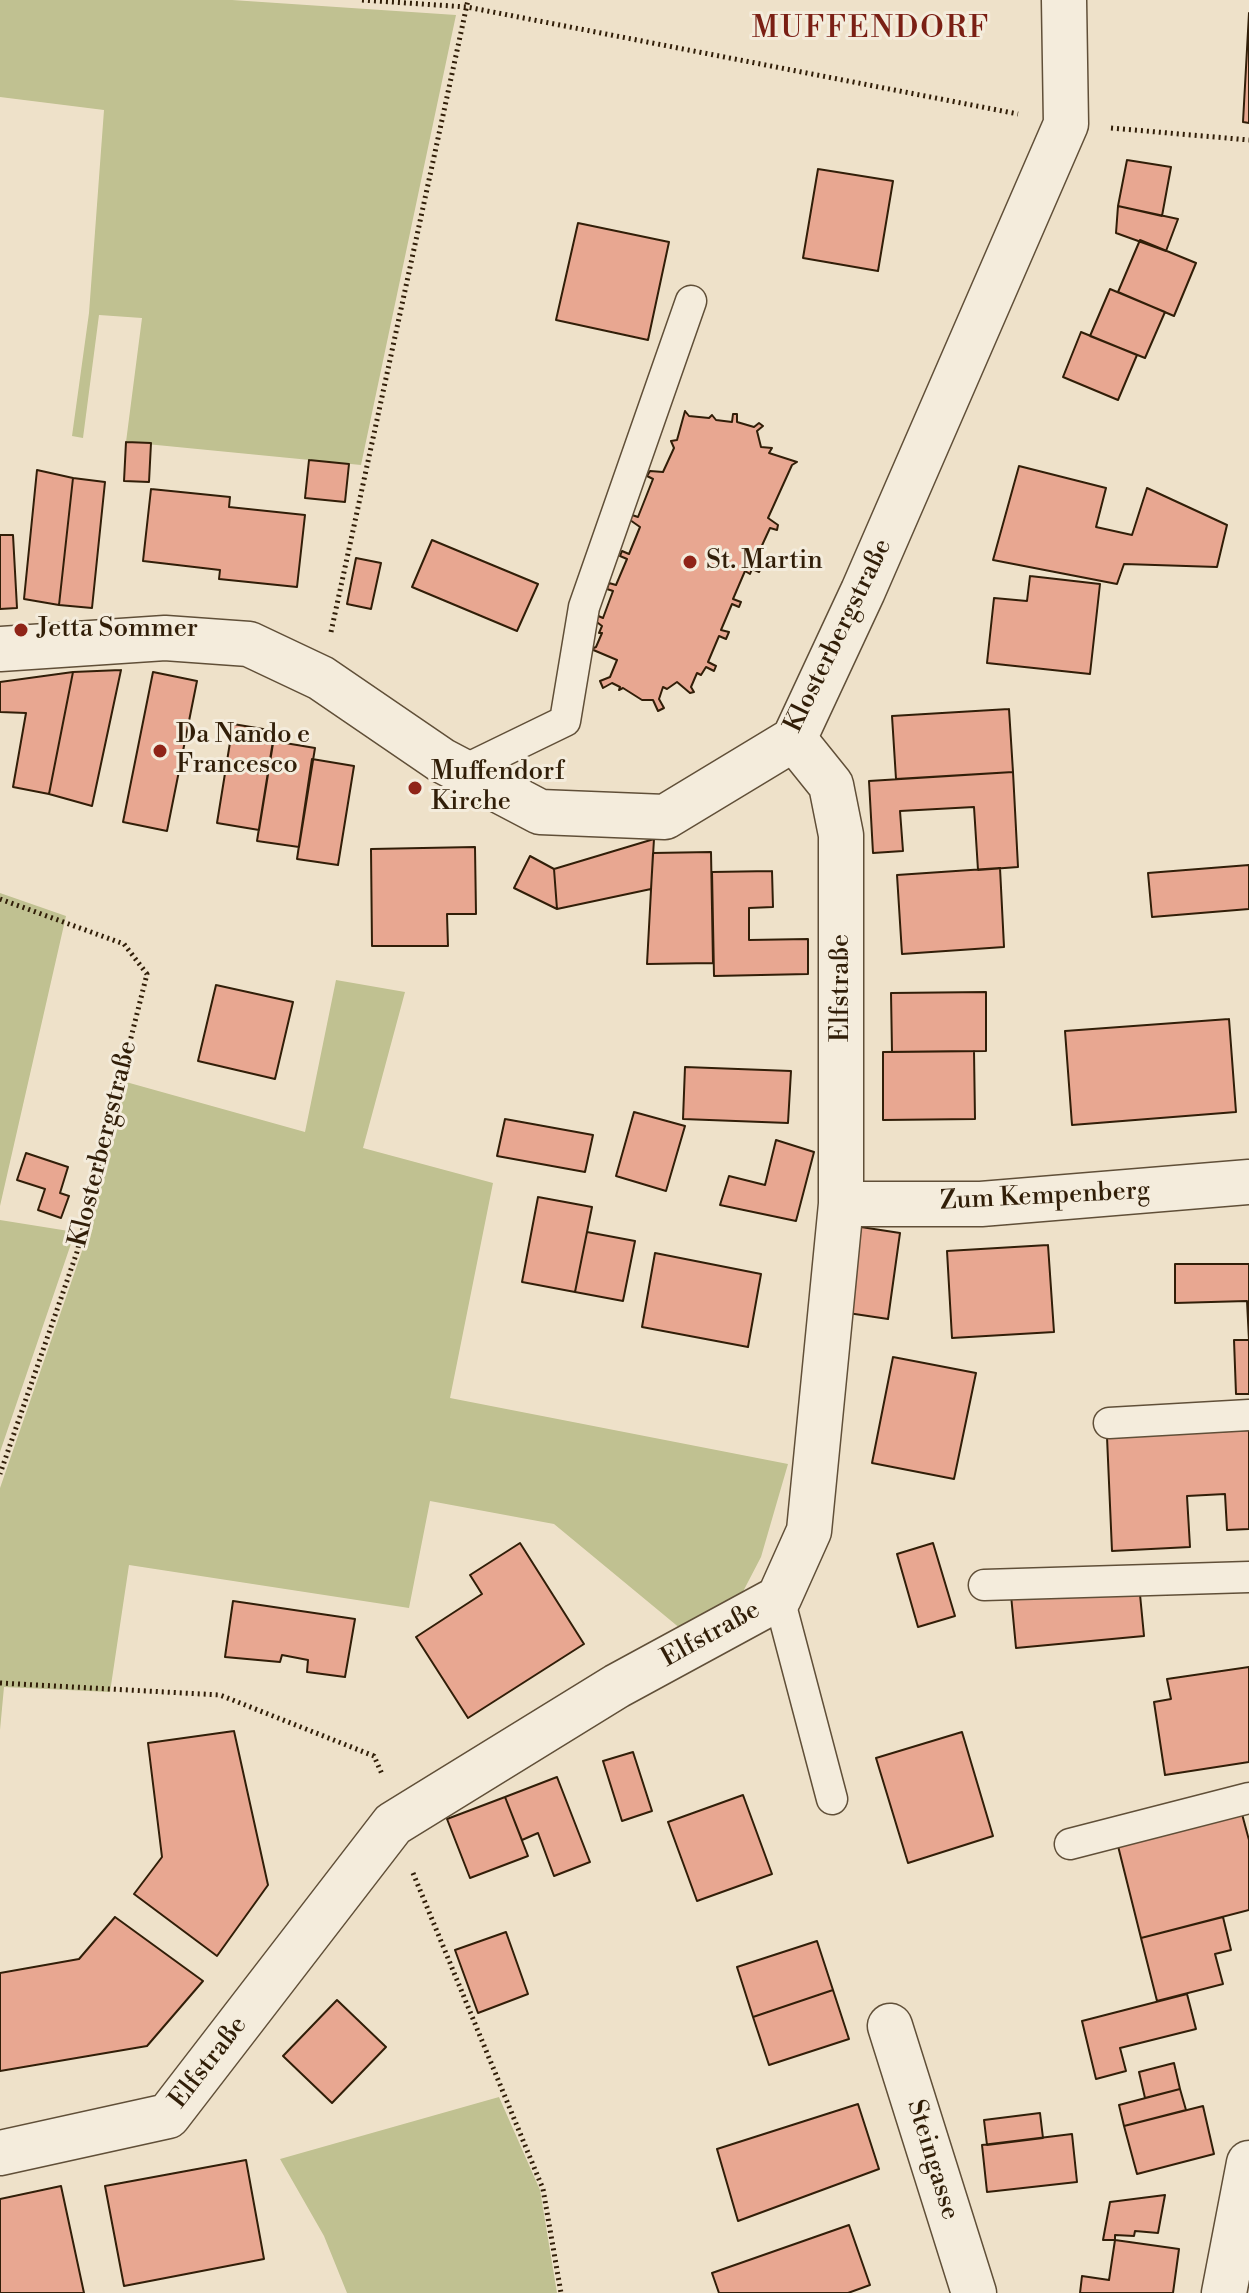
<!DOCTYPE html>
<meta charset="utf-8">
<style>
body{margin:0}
canvas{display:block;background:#eee1c9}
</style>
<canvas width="1249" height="2293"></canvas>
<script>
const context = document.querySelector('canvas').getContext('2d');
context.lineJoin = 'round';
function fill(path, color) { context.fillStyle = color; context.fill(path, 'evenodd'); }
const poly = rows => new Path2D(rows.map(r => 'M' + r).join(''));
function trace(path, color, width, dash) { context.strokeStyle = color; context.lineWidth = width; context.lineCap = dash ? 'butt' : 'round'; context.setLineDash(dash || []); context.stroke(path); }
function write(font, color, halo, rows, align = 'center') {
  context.font = font + ' "Libre Bodoni",serif'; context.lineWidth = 6; context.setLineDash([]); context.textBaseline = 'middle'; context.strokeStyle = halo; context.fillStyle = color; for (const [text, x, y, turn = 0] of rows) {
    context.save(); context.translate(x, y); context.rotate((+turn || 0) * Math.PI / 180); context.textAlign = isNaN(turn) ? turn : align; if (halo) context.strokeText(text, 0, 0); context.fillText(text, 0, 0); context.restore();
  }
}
const green = poly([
 [0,0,232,0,456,15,361,465,126,442,142,318,99,315,83,438,72,436,89,313,104,110,0,97],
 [0,893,66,916,0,1206],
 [336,980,405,992,363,1148,493,1183,450,1398,788,1464,761,1557,735,1607,687,1634,554,1524,430,1501,409,1608,129,1565,110,1692,4,1687,0,1730,0,1488,82,1251,126,1082,305,1132],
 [0,1220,75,1232,0,1452],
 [499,2097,540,2190,557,2293,347,2293,324,2236,280,2159]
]);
const building = poly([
 [1249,13,1249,123,1243,122,1249,13],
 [1127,160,1171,167,1162,216,1118,206,1127,160],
 [818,169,893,181,878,271,803,258,818,169],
 [1118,206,1178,219,1166,251,1116,233,1118,206],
 [578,223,669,242,648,340,556,320,578,223],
 [1140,240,1196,263,1174,316,1118,292,1140,240],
 [1110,289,1165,312,1145,358,1090,336,1110,289],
 [1081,332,1137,355,1118,400,1063,377,1081,332],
 [685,411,689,416,709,418,712,415,716,420,732,422,733,414,737,414,737,422,754,427,759,423,763,426,757,431,761,447,772,448,769,453,797,462,792,465,768,518,778,525,777,530,770,528,753,565,761,568,759,572,752,569,750,574,745,571,733,599,741,602,739,607,732,604,721,630,729,632,726,639,719,636,708,662,716,666,714,671,706,667,701,675,697,673,691,687,694,692,690,693,677,682,667,689,663,687,659,699,664,708,658,711,653,700,642,700,623,688,619,690,620,687,612,683,603,688,600,681,610,677,617,660,591,649,596,647,602,633,599,633,602,626,594,620,596,615,603,618,613,591,607,589,609,583,616,585,627,559,620,556,622,551,629,554,640,527,630,520,632,515,638,517,653,479,647,476,650,471,663,472,674,448,671,441,677,440,685,411],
 [126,442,151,443,149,482,124,481,126,442],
 [309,460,349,464,345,502,305,498,309,460],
 [1019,466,1106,488,1096,527,1132,535,1147,488,1227,525,1217,567,1124,564,1117,584,993,560,1019,466],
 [37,470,73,478,59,605,24,599,37,470],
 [73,478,105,482,92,608,59,605,73,478],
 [151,489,230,497,229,507,305,515,297,587,219,579,220,570,143,561,151,489],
 [0,535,13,535,17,608,0,609,0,535],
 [432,540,538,584,517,631,412,587,432,540],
 [356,558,381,563,371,609,347,604,356,558],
 [1030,576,1100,584,1090,674,987,663,994,598,1027,601,1030,576],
 [121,670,92,806,49,794,73,672,121,670],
 [73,672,49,794,13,787,26,713,0,712,0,682,73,672],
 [153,672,197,681,167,831,123,822,153,672],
 [1009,709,1013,772,896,779,892,716,1009,709],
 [233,724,275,731,259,830,217,823,233,724],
 [273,741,315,748,299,847,257,841,273,741],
 [312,759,354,766,338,865,297,859,312,759],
 [1013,772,1018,867,978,870,974,807,900,811,903,851,873,853,869,781,1013,772],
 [654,839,651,889,557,909,554,869,654,839],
 [475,847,476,914,447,914,448,946,372,946,371,849,475,847],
 [711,852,713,963,647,964,653,853,711,852],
 [530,856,554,869,557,909,514,888,530,856],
 [1249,865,1249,909,1152,917,1148,873,1249,865],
 [1000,868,1004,947,902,954,897,875,1000,868],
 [772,871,773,907,749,908,749,940,808,939,808,974,714,976,712,872,772,871],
 [216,985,293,1002,275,1079,198,1061,216,985],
 [986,992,986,1051,892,1052,891,993,986,992],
 [1229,1019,1236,1112,1072,1125,1065,1031,1229,1019],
 [974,1051,975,1119,883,1120,883,1052,974,1051],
 [685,1067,791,1071,788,1123,683,1119,685,1067],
 [634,1112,685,1126,666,1191,616,1176,634,1112],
 [505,1119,593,1135,585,1172,497,1156,505,1119],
 [776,1140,814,1152,796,1221,720,1205,729,1176,765,1185,776,1140],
 [26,1153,68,1167,60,1193,69,1196,61,1218,38,1210,45,1189,17,1180,26,1153],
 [538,1197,592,1207,575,1292,522,1282,538,1197],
 [861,1227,900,1233,888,1319,848,1313,861,1227],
 [587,1232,635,1241,623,1301,575,1292,587,1232],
 [1048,1245,1054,1332,952,1338,947,1251,1048,1245],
 [655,1253,761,1274,748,1347,642,1327,655,1253],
 [1175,1264,1249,1264,1249,1340,1247,1301,1175,1303,1175,1264],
 [1234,1340,1249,1340,1249,1394,1236,1394,1234,1340],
 [893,1357,976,1373,954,1479,872,1463,893,1357],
 [1249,1430,1249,1529,1227,1530,1225,1494,1187,1496,1190,1547,1112,1551,1107,1437,1249,1430],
 [520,1543,584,1644,468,1718,416,1637,482,1594,470,1575,520,1543],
 [933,1543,955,1616,918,1627,897,1554,933,1543],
 [1139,1584,1144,1636,1016,1648,1011,1595,1139,1584],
 [233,1601,355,1619,345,1677,307,1672,308,1660,282,1655,280,1662,225,1657,233,1601],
 [1249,1667,1249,1762,1165,1775,1154,1702,1171,1699,1167,1679,1249,1667],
 [234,1731,268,1885,217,1956,134,1894,162,1857,148,1743,234,1731],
 [962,1732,993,1836,908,1863,876,1758,962,1732],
 [633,1752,652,1811,622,1821,603,1761,633,1752],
 [557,1777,590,1862,554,1876,538,1833,522,1840,505,1797,557,1777],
 [743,1795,772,1874,697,1901,668,1822,743,1795],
 [505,1797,528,1856,470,1878,447,1819,505,1797],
 [1242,1814,1249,1840,1249,1910,1141,1938,1118,1846,1242,1814],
 [115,1917,203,1981,147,2046,0,2071,0,1973,79,1959,115,1917],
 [1223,1917,1231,1950,1215,1954,1223,1984,1157,2001,1141,1938,1223,1917],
 [506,1932,528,1994,478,2013,455,1950,506,1932],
 [817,1941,833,1990,753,2017,737,1967,817,1941],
 [833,1990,849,2039,769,2065,753,2017,833,1990],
 [1187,1994,1196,2029,1120,2048,1126,2071,1096,2079,1082,2021,1187,1994],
 [337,2000,386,2047,332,2103,283,2056,337,2000],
 [1174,2063,1180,2089,1145,2098,1139,2072,1174,2063],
 [1180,2089,1186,2110,1124,2126,1119,2105,1180,2089],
 [858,2104,879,2169,738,2221,717,2149,858,2104],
 [1203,2106,1214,2154,1137,2174,1124,2126,1203,2106],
 [1040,2113,1043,2138,987,2145,984,2120,1040,2113],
 [1072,2134,1077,2182,987,2192,982,2145,1072,2134],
 [246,2160,264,2259,124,2286,105,2186,246,2160],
 [61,2186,84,2293,0,2293,0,2199,61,2186],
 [1165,2195,1158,2233,1135,2231,1134,2236,1115,2235,1115,2240,1103,2240,1110,2202,1165,2195],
 [849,2225,870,2285,848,2293,719,2293,712,2273,849,2225],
 [1115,2240,1179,2249,1173,2293,1080,2293,1082,2276,1109,2280,1115,2240]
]);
const path = poly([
 [362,0,467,7,1018,114],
 [1111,128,1249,140],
 [331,632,468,0],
 [0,899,124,944,147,974,77,1252,0,1474],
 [0,1683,220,1695,374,1756,382,1774],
 [413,1873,543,2189,561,2293]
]);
const service = poly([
 [462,771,565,721,584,607,691,301],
 [1109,1423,1249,1415],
 [984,1585,1249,1577],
 [779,1598,832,1799],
 [1070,1844,1249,1798]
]);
const minor = poly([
 [0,649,165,638,249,644,321,678,441,760,540,812,665,817,794,739,863,591,1066,124,1064,0],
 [841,1204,981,1204,1249,1182],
 [890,2026,974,2293],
 [0,2153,168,2116,393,1824,617,1686,779,1598,809,1531,841,1204,841,835,831,785,794,739],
 [1224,2293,1249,2163]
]);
const markers = [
 [690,562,8,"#8f2418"],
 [21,630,8,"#8f2418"],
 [160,751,8,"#8f2418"],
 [415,788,8,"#8f2418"]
];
const poiNames = [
 ["St. Martin",706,562],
 ["Jetta Sommer",37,630],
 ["Da Nando e",176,736],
 ["Francesco",176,766],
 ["Muffendorf",431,773],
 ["Kirche",431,803]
];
const streetNames = [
 ["Klosterbergstraße",839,636,-64],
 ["Elfstraße",842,988,-90],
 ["Klosterbergstraße",104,1144,-76],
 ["Zum Kempenberg",1045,1197,-3],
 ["Elfstraße",711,1635,-29],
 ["Elfstraße",209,2063,-52],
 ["Steingasse",932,2160,73]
];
const quarterNames = [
 ["MUFFENDORF",871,30]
];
fill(green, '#c0c191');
fill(building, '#e8a791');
trace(building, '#311e08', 2);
trace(service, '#604f38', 33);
trace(minor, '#604f38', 47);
trace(path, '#311e08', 5, [2, 4]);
trace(service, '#f4ecdc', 30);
trace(minor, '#f4ecdc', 44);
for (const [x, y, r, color] of markers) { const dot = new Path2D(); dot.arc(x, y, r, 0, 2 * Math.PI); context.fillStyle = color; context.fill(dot); trace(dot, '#f4ecdc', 3); }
write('26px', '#311e08', '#f4ecdc', poiNames, 'left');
write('26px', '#311e08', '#f4ecdc', streetNames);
context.letterSpacing = '2px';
write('30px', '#7a1f14', '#f4ecdc', quarterNames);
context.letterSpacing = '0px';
</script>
